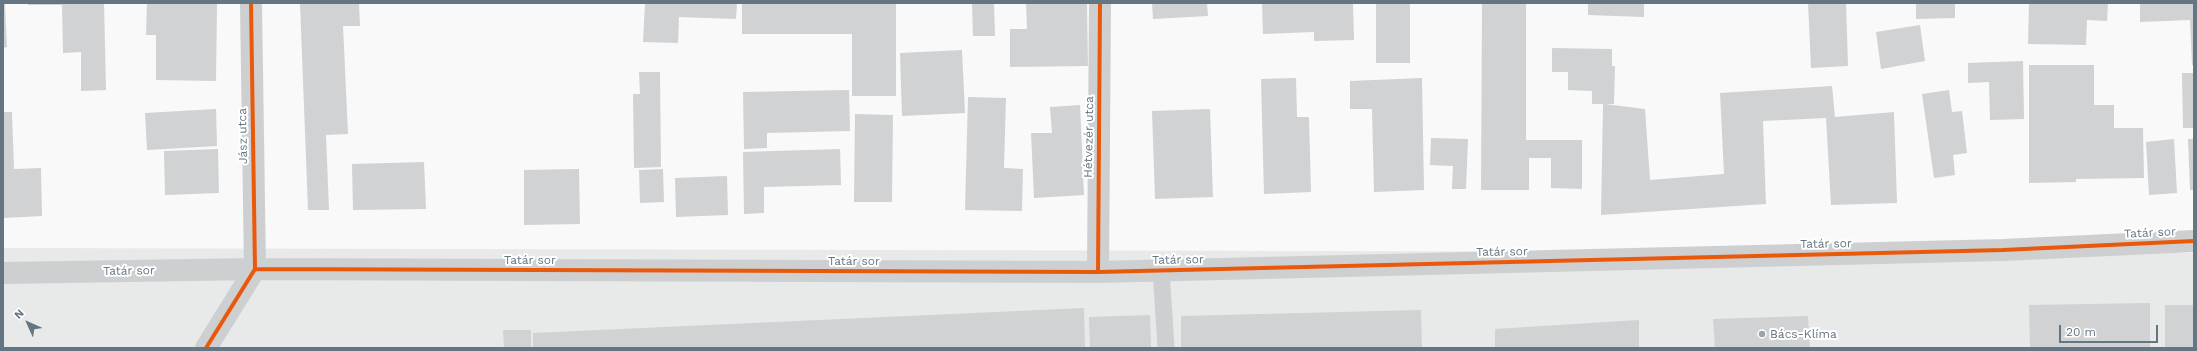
<!DOCTYPE html>
<meta charset="utf-8">
<style>
body{margin:0}
#map{position:relative;width:2197px;height:351px;overflow:hidden;background:#f9f9f9;font-family:"Work Sans",sans-serif}
canvas{display:block}
.frame{position:absolute;inset:0;border:4px solid #657683;pointer-events:none}
.north{position:absolute;left:8px;top:303px;width:40px;height:40px;-webkit-text-stroke:3px #fff;paint-order:stroke;rotate:315deg;font-size:11px;font-weight:700;line-height:16px;text-align:center;color:#657683}
.north::after{content:'';display:block;margin:auto;width:14px;height:18px;background:#657683;clip-path:polygon(50% 0,100% 100%,50% 72%,0 100%)}
.scale{position:absolute;left:2059px;top:325px;width:99px;height:18px;box-sizing:border-box;border:2px solid #657683;border-top:0;padding-left:5px;font-size:12px;line-height:14px;white-space:nowrap;color:#657683;-webkit-text-stroke:3px #fff;paint-order:stroke}
</style>
<div id="map">
<canvas width="2197" height="351"></canvas>
<div class="frame"></div>
<div class="north">N</div>
<div class="scale">20 m</div>
</div>
<script>
const context = document.querySelector('canvas').getContext('2d');
context.lineJoin = 'round';
function fill(path, color) { context.fillStyle = color; context.fill(path, 'evenodd'); }
const poly = rows => new Path2D(rows.map(r => 'M' + r).join(''));
function trace(path, color, width, dash) { context.strokeStyle = color; context.lineWidth = width; context.lineCap = dash ? 'butt' : 'round'; context.setLineDash(dash || []); context.stroke(path); }
function write(font, color, halo, rows, align = 'center') {
  context.font = font + ' "Work Sans",sans-serif'; context.lineWidth = 4; context.setLineDash([]); context.textBaseline = 'middle'; context.strokeStyle = halo; context.fillStyle = color; for (const [text, x, y, turn = 0] of rows) {
    context.save(); context.translate(x, y); context.rotate((+turn || 0) * Math.PI / 180); context.textAlign = isNaN(turn) ? turn : align; if (halo) context.strokeText(text, 0, 0); context.fillText(text, 0, 0); context.restore();
  }
}
const built = poly([
 [3,248,2194,253,2194,348,3,348]
]);
const building = poly([
 [3,3,5,3,7,47,3,48],
 [28,3,104,3,106,90,81,91,81,52,63,53,62,5,28,5],
 [147,3,217,3,216,81,156,80,156,35,146,35],
 [300,3,359,3,360,26,343,26,348,134,326,135,329,210,308,210],
 [645,3,737,3,736,19,679,17,678,43,643,42],
 [742,3,896,3,896,96,852,96,852,34,742,34],
 [972,3,994,3,995,36,973,36],
 [1026,3,1087,3,1088,66,1010,67,1010,29,1027,29],
 [1152,3,1207,3,1208,16,1153,19],
 [1262,3,1353,3,1354,40,1314,41,1314,32,1263,34],
 [1376,3,1410,3,1410,63,1376,63],
 [1482,3,1526,3,1526,140,1582,140,1582,189,1551,188,1551,158,1529,158,1529,190,1481,190],
 [1588,3,1644,3,1644,17,1588,15],
 [1808,3,1846,3,1848,66,1811,68],
 [1916,3,1955,3,1955,18,1916,19],
 [2029,3,2108,3,2107,21,2087,20,2086,45,2028,44],
 [2140,3,2194,3,2194,65,2192,65,2190,20,2140,22],
 [1920,25,1925,61,1881,69,1876,32],
 [1552,48,1612,49,1612,66,1615,66,1614,104,1605,104,1645,109,1650,180,1724,174,1720,93,1832,86,1835,117,1894,112,1897,203,1831,205,1826,118,1763,121,1766,204,1601,215,1603,104,1592,104,1592,91,1568,90,1568,72,1552,72],
 [962,50,965,113,902,116,900,53],
 [2023,61,2024,119,1990,120,1989,82,1968,83,1968,63],
 [2029,65,2094,65,2094,105,2114,105,2114,128,2143,128,2144,178,2076,179,2076,182,2029,183],
 [639,72,660,72,661,167,634,168,633,94,640,94],
 [2182,73,2194,73,2194,128,2183,128],
 [1296,78,1297,117,1309,117,1311,192,1264,194,1261,79],
 [1422,78,1424,190,1374,192,1372,109,1350,109,1350,81],
 [849,90,850,131,767,133,767,148,744,149,743,92],
 [1949,90,1952,112,1962,111,1967,153,1953,155,1955,175,1934,178,1922,94],
 [968,97,1006,98,1004,168,1023,169,1022,211,965,210],
 [1080,105,1084,195,1034,198,1031,133,1052,133,1050,107],
 [216,109,217,146,147,150,145,113],
 [1210,109,1213,197,1155,199,1152,111],
 [3,112,12,112,14,169,41,168,42,216,3,218],
 [855,114,893,115,892,202,854,202],
 [1431,138,1468,139,1466,189,1452,189,1453,166,1430,165],
 [2174,139,2177,193,2149,195,2146,142],
 [2188,139,2194,139,2194,190,2190,190],
 [218,149,219,193,165,195,164,151],
 [840,149,841,185,764,187,764,213,744,214,743,152],
 [424,162,426,209,353,210,352,164],
 [579,169,580,224,524,225,524,170],
 [663,169,664,202,640,203,639,170],
 [727,176,728,215,676,217,675,178],
 [2150,303,2150,348,2030,348,2029,305],
 [2165,305,2194,305,2194,348,2165,348],
 [1084,308,1085,348,533,348,533,333],
 [1421,310,1422,348,1181,348,1181,316],
 [1150,315,1151,348,1090,348,1089,317],
 [1808,316,1810,348,1715,348,1713,319],
 [1639,320,1639,348,1495,348,1495,329],
 [503,330,531,330,531,348,504,348]
]);
const lane = poly([
 [1161,270,1166,348]
]);
const street = poly([
 [251,3,255,269],
 [1098,272,1100,3],
 [3,273,255,269,1098,272,2003,250,2194,241],
 [206,348,255,269]
]);
const cycleway = poly([
 [251,3,255,269],
 [255,269,1098,272,2003,250,2194,241],
 [1098,272,1100,3],
 [206,348,255,269]
]);
const markers = [
 [1762,334,4,"#99a4ac"]
];
const streetNames = [
 ["Jász utca",243,136,-91],
 ["Hétvezér utca",1089,137,-89],
 ["Tatár sor",2150,233,-3],
 ["Tatár sor",1826,244,-1],
 ["Tatár sor",1502,252,-1],
 ["Tatár sor",530,260],
 ["Tatár sor",1178,260,-1],
 ["Tatár sor",854,261],
 ["Tatár sor",129,271,-1]
];
const poiNames = [
 ["Bács-Klíma",1770,334]
];
fill(built, '#e8e9e9');
fill(building, '#d0d2d3');
trace(lane, '#cecfd0', 17);
trace(street, '#cecfd0', 22);
trace(cycleway, '#e8590c', 4);
for (const [x, y, r, color] of markers) { const dot = new Path2D(); dot.arc(x, y, r, 0, 2 * Math.PI); context.fillStyle = color; context.fill(dot); trace(dot, '#fff', 1.5); }
write('12px', '#657683', '#fff', streetNames);
write('12px', '#657683', '#fff', poiNames, 'left');
</script>
